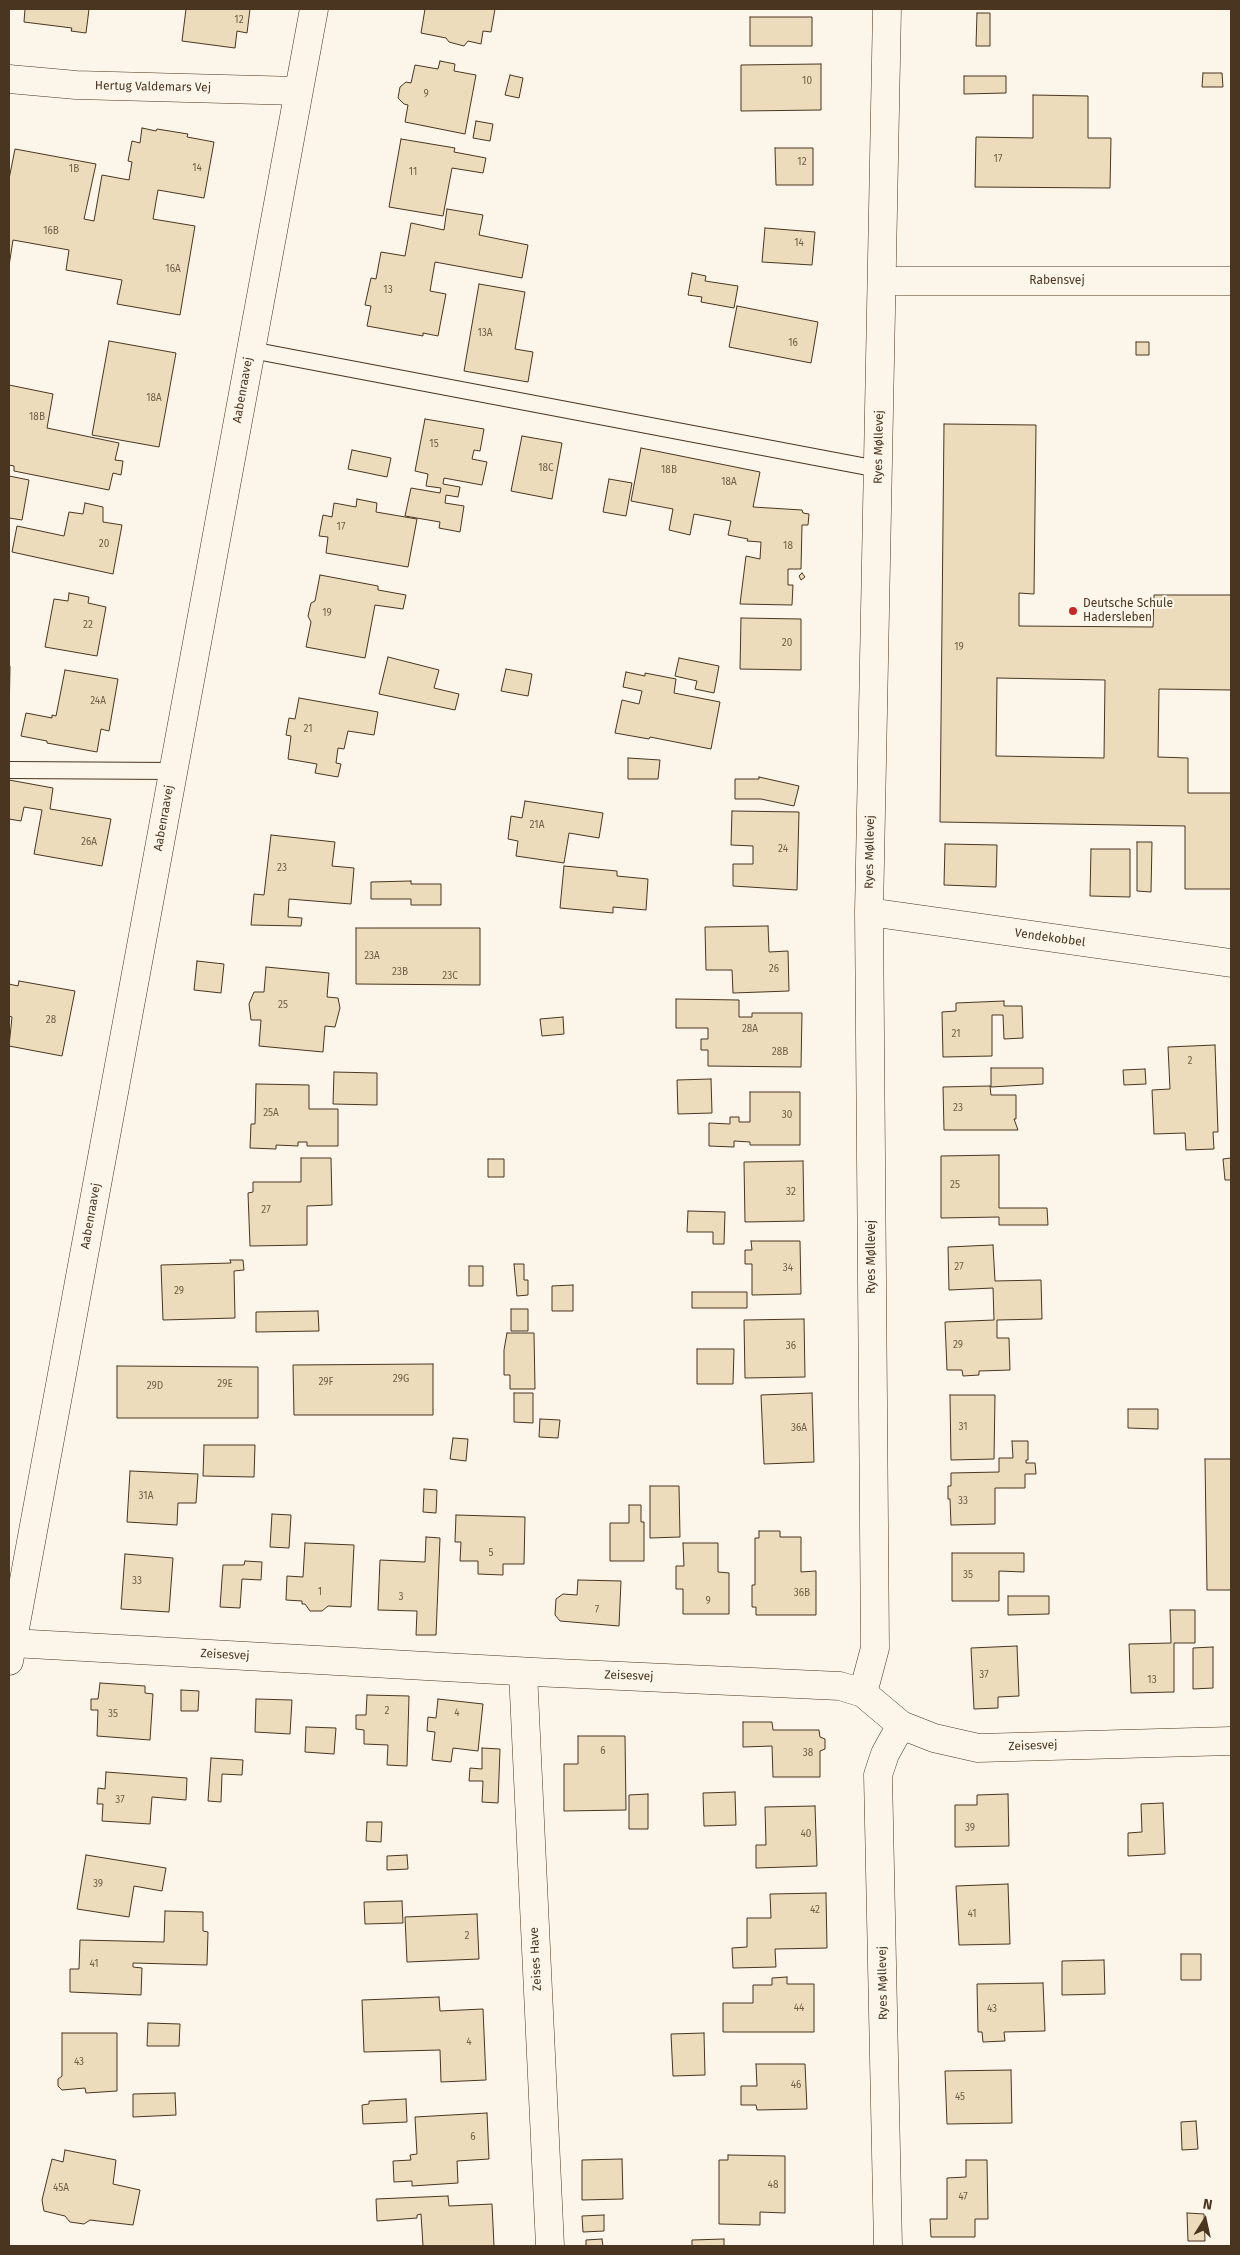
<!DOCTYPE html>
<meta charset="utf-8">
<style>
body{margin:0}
#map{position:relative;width:1240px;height:2255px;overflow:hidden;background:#fbf6e9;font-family:"Fira Sans",sans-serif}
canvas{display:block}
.frame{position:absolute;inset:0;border:10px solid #4a3520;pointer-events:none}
.north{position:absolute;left:1180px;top:2195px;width:50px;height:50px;-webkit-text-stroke:4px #fbf6e9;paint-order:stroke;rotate:10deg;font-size:14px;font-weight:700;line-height:20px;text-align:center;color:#4a3520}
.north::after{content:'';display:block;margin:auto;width:18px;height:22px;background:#4a3520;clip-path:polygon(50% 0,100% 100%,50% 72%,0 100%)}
</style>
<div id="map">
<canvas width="1240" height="2255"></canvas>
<div class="frame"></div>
<div class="north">N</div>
</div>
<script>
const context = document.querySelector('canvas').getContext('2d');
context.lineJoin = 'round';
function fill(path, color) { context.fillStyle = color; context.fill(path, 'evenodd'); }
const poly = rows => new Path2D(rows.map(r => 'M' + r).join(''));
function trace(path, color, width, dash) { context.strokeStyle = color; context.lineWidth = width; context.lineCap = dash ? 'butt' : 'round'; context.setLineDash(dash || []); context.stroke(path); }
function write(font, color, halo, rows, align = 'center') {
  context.font = font + ' "Fira Sans",sans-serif'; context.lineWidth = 4; context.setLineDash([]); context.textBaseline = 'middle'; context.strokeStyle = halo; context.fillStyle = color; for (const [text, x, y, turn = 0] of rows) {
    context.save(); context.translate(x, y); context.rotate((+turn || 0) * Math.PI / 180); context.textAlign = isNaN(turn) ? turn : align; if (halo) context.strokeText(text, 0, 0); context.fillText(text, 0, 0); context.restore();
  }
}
const building = poly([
 [25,9,89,9,86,33,71,31,72,28,24,22,25,9],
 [186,9,250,9,247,33,237,31,235,48,182,41,186,9],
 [425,9,495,9,491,32,483,31,481,44,468,41,464,46,449,42,446,38,421,33,425,9],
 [977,13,990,13,990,46,976,46,977,13],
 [750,17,812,17,812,46,750,46,750,17],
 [440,61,455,64,454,71,476,75,465,134,405,122,408,105,404,104,398,98,400,87,406,82,411,83,415,65,438,69,440,61],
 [821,64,821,110,741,111,741,65,821,64],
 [1203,73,1222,73,1223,87,1202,87,1203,73],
 [510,75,523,78,519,98,505,95,510,75],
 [964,76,1006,76,1006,93,964,94,964,76],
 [1033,95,1088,96,1088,138,1111,138,1110,188,975,187,976,137,1033,138,1033,95],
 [476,121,493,124,490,141,473,138,476,121],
 [142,128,156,131,157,129,188,134,187,137,214,142,204,198,158,190,153,219,195,226,180,315,117,304,122,280,66,270,69,250,13,240,9,266,9,179,15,149,96,164,84,219,94,221,102,175,129,180,132,162,128,161,132,141,140,143,142,128],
 [401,139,455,148,454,152,486,158,483,173,452,168,443,216,389,207,401,139],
 [775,148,813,148,813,185,776,185,775,148],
 [447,209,483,215,479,235,528,245,522,278,435,262,430,291,446,294,438,336,423,333,423,336,367,326,371,306,365,305,371,278,376,279,381,252,405,256,411,223,444,230,447,209],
 [765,228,815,232,812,265,762,262,765,228],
 [692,273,706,276,705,281,738,286,734,308,701,302,702,297,688,295,692,273],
 [479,284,525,292,515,349,533,352,528,382,464,371,479,284],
 [737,306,818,322,811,363,729,347,737,306],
 [109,341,176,353,159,447,92,435,109,341],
 [1136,342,1149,342,1149,355,1136,355,1136,342],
 [9,385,53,394,47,428,119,443,115,460,123,461,121,475,113,473,109,490,14,471,14,466,9,465,9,385],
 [425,419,484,429,480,451,474,450,472,459,487,462,482,485,444,478,443,484,460,487,458,497,446,495,445,503,464,506,460,532,439,528,440,522,405,516,411,488,440,493,441,488,426,486,428,474,415,471,425,419],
 [944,424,1036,425,1034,594,1019,593,1019,626,1153,627,1154,595,1231,595,1231,690,1159,689,1158,757,1188,758,1188,793,1231,793,1231,889,1185,889,1185,826,940,822,944,424],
 [997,678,1105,680,1104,758,996,756,997,678],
 [522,436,562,443,552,499,511,491,522,436],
 [641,448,760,472,753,507,802,510,803,513,809,514,808,525,802,525,801,569,788,569,788,585,793,585,792,605,740,604,746,556,760,559,761,542,747,541,748,539,728,535,731,521,694,514,690,535,669,530,673,509,631,501,641,448],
 [352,450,391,458,387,477,348,469,352,450],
 [9,476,29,480,22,520,9,518,9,476],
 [609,479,632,483,626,516,603,512,609,479],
 [357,499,377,503,376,512,417,519,408,567,326,553,328,537,319,536,323,515,332,517,334,503,356,507,357,499],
 [85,503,103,507,103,522,122,525,113,574,12,552,17,526,64,536,69,512,83,514,85,503],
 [802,573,805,577,801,580,799,576,802,573],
 [320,575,378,586,378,590,406,595,403,609,375,605,365,658,306,647,311,622,308,616,311,603,315,601,320,575],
 [69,593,89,597,88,603,106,607,97,656,45,647,54,599,68,601,69,593],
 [741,618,801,619,801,670,740,669,741,618],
 [388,657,439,670,434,688,459,694,455,710,379,694,388,657],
 [679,658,719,666,714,693,695,689,697,681,675,676,679,658],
 [9,666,10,666,9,721,9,666],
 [506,669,532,674,528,696,501,691,506,669],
 [65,670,118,679,109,731,101,729,97,752,47,743,47,741,21,736,26,713,52,718,52,715,56,716,65,670],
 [626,672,645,676,645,673,676,679,674,693,720,702,711,749,650,737,649,739,615,733,622,700,639,704,642,691,623,687,626,672],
 [299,698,378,712,374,735,348,731,344,749,338,748,336,763,341,764,338,777,315,773,317,764,288,759,291,736,286,735,289,718,295,719,299,698],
 [628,758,660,760,658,779,628,779,628,758],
 [759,777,799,786,794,806,761,799,735,799,735,779,759,779,759,777],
 [9,780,53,788,50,809,111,819,102,866,34,854,42,810,24,807,21,821,9,819,9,780],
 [525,801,603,813,599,838,569,833,564,863,516,856,518,841,508,839,511,816,522,818,525,801],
 [732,811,799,812,797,890,733,886,733,864,753,864,753,846,731,845,732,811],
 [271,835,335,842,332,866,354,868,351,904,289,899,288,917,302,918,301,926,251,925,254,894,264,895,271,835],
 [1137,842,1152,842,1151,892,1137,891,1137,842],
 [945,844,997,845,996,887,944,885,945,844],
 [1091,849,1130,849,1130,897,1090,896,1091,849],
 [564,866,617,871,617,876,648,879,646,910,613,907,613,913,560,908,564,866],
 [411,881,411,884,441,884,441,905,411,905,411,899,371,899,371,882,411,881],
 [768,926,769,952,788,951,789,991,733,993,732,970,706,970,705,927,768,926],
 [356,928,480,928,480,985,356,984,356,928],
 [197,961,224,964,221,993,194,990,197,961],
 [266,967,329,973,327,997,338,998,340,1008,335,1027,325,1026,323,1052,259,1046,261,1020,251,1020,249,1004,254,992,264,992,266,967],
 [19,981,75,991,62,1056,9,1046,12,1017,9,1016,9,984,18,986,19,981],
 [676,999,739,1000,739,1017,752,1017,752,1013,802,1013,801,1067,708,1066,708,1050,701,1050,701,1039,708,1039,708,1028,676,1028,676,999],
 [1004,1001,1004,1006,1022,1006,1023,1038,1004,1039,1003,1015,992,1015,992,1056,943,1057,942,1012,956,1011,956,1003,1004,1001],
 [563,1017,564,1034,542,1036,540,1019,563,1017],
 [1215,1045,1218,1132,1213,1132,1214,1149,1186,1150,1185,1133,1154,1134,1152,1090,1170,1089,1168,1047,1215,1045],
 [991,1068,1043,1068,1043,1084,991,1087,991,1068],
 [1145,1069,1146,1084,1124,1085,1123,1070,1145,1069],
 [334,1072,377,1073,377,1105,333,1104,334,1072],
 [711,1079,712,1113,678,1114,677,1080,711,1079],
 [256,1084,309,1085,309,1109,338,1109,338,1146,307,1146,307,1142,298,1142,298,1146,276,1145,276,1149,250,1148,251,1124,255,1124,256,1084],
 [990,1086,991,1095,1016,1095,1016,1119,1014,1119,1018,1130,944,1130,943,1087,990,1086],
 [750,1092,800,1092,800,1145,750,1145,750,1142,734,1141,734,1147,709,1146,709,1123,730,1124,730,1117,739,1117,739,1122,750,1122,750,1092],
 [999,1155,999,1208,1047,1208,1048,1225,999,1225,999,1217,941,1218,941,1156,999,1155],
 [301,1158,331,1158,332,1205,307,1206,307,1245,250,1246,248,1193,253,1192,253,1182,301,1182,301,1158],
 [1231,1158,1231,1180,1225,1180,1223,1159,1231,1158],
 [488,1159,504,1159,504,1177,488,1177,488,1159],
 [803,1161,804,1221,745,1222,744,1162,803,1161],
 [688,1211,725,1212,724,1244,713,1244,713,1232,687,1232,688,1211],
 [751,1241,800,1241,801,1294,752,1295,752,1264,745,1264,745,1250,752,1250,751,1241],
 [993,1245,995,1281,1041,1280,1042,1319,997,1320,997,1338,1009,1338,1010,1370,979,1371,979,1375,963,1376,962,1370,947,1370,945,1322,994,1320,993,1288,949,1290,948,1247,993,1245],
 [230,1260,243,1260,244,1270,234,1271,235,1318,163,1320,161,1265,231,1263,230,1260],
 [514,1264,524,1264,524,1280,528,1280,528,1295,517,1296,514,1264],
 [469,1266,483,1266,483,1286,469,1286,469,1266],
 [573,1285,573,1311,552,1311,552,1286,573,1285],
 [692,1292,747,1292,747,1308,692,1308,692,1292],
 [511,1309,528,1309,528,1331,511,1331,511,1309],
 [318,1311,319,1331,256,1332,256,1312,318,1311],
 [804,1319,805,1377,745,1378,744,1320,804,1319],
 [507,1333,534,1333,535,1389,510,1389,510,1375,504,1375,504,1350,507,1333],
 [697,1349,734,1349,733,1384,697,1384,697,1349],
 [433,1364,433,1415,294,1415,293,1365,433,1364],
 [117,1366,258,1367,258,1418,117,1418,117,1366],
 [514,1393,533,1393,533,1423,514,1422,514,1393],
 [812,1393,814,1462,764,1464,761,1395,812,1393],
 [950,1395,995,1395,994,1459,951,1460,950,1395],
 [1128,1409,1158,1409,1158,1429,1128,1428,1128,1409],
 [540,1419,560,1420,558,1438,539,1437,540,1419],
 [453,1438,468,1439,466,1461,450,1459,453,1438],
 [1012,1441,1028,1441,1028,1460,1026,1460,1026,1463,1035,1463,1036,1474,1025,1474,1025,1488,995,1488,995,1524,951,1525,950,1499,948,1499,948,1486,951,1486,951,1473,999,1472,999,1458,1013,1458,1012,1441],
 [204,1445,255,1445,254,1477,203,1476,204,1445],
 [1205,1459,1231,1459,1231,1590,1207,1590,1205,1459],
 [130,1471,198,1474,196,1503,178,1503,177,1525,127,1522,130,1471],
 [650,1486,679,1486,680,1537,650,1538,650,1486],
 [424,1489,437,1490,436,1513,423,1512,424,1489],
 [629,1505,641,1505,641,1522,644,1522,644,1561,610,1561,610,1523,629,1523,629,1505],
 [272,1514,291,1515,289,1548,270,1547,272,1514],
 [456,1515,525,1517,524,1564,503,1564,503,1575,478,1574,478,1561,460,1561,461,1542,455,1542,456,1515],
 [759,1531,780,1531,780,1537,801,1537,801,1572,816,1571,816,1615,756,1615,756,1607,752,1607,752,1585,755,1585,755,1538,759,1538,759,1531],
 [426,1537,440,1538,436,1635,416,1635,417,1611,378,1610,380,1560,425,1562,426,1537],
 [305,1543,354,1545,351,1607,328,1606,322,1611,310,1611,305,1604,302,1604,302,1601,286,1600,287,1576,303,1577,305,1543],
 [683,1543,718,1543,718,1572,729,1573,729,1614,683,1614,683,1589,676,1589,676,1566,684,1566,683,1543],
 [952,1553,1024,1553,1024,1572,999,1571,999,1601,952,1601,952,1553],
 [125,1554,173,1558,169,1612,121,1609,125,1554],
 [245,1561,262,1562,261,1580,242,1579,240,1608,220,1607,223,1565,244,1565,245,1561],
 [578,1580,621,1581,619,1626,560,1621,555,1615,556,1599,563,1594,577,1595,578,1580],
 [1008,1596,1049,1596,1049,1614,1008,1615,1008,1596],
 [1170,1610,1195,1610,1195,1643,1174,1643,1174,1692,1131,1693,1129,1644,1171,1643,1170,1610],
 [1017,1646,1019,1696,998,1697,998,1708,974,1709,971,1648,1017,1646],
 [1213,1647,1213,1688,1193,1689,1193,1648,1213,1647],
 [100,1683,145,1686,145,1693,153,1694,150,1740,97,1736,98,1710,91,1710,91,1699,98,1699,100,1683],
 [181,1690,199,1691,198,1711,181,1711,181,1690],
 [367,1695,409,1696,407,1766,387,1765,388,1745,364,1744,364,1730,356,1729,356,1715,366,1715,367,1695],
 [256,1699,292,1700,290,1734,255,1732,256,1699],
 [438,1699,483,1704,478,1751,453,1748,451,1762,432,1760,435,1732,427,1731,428,1717,436,1718,438,1699],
 [743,1722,772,1722,773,1730,819,1730,820,1737,825,1739,825,1749,820,1751,820,1777,773,1777,772,1746,743,1747,743,1722],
 [306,1727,336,1728,334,1754,305,1752,306,1727],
 [578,1736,625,1736,626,1810,564,1811,564,1764,578,1764,578,1736],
 [482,1748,500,1749,498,1803,482,1802,483,1781,469,1781,470,1768,482,1769,482,1748],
 [211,1758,243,1760,242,1775,222,1774,221,1802,208,1801,211,1758],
 [106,1772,187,1778,186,1800,152,1797,150,1824,102,1821,103,1804,97,1804,98,1788,105,1789,106,1772],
 [735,1792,736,1825,704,1826,703,1793,735,1792],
 [648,1794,648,1829,629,1829,629,1795,648,1794],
 [1008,1794,1009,1846,955,1847,955,1805,977,1805,977,1795,1008,1794],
 [1163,1803,1165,1854,1128,1856,1128,1833,1142,1832,1141,1804,1163,1803],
 [815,1806,817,1866,756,1868,756,1845,766,1845,765,1807,815,1806],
 [367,1822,382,1822,381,1842,366,1841,367,1822],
 [86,1855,166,1868,162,1891,134,1886,129,1917,77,1909,86,1855],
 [407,1855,408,1869,387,1870,387,1856,407,1855],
 [1008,1884,1010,1944,959,1945,956,1886,1008,1884],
 [826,1893,827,1948,775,1949,776,1967,733,1968,732,1948,747,1947,747,1918,771,1918,770,1894,826,1893],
 [402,1901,403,1923,365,1924,364,1902,402,1901],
 [165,1911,203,1912,203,1931,208,1932,207,1965,133,1963,133,1967,142,1968,141,1995,70,1992,70,1969,79,1969,80,1940,164,1942,165,1911],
 [477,1914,479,1959,407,1962,405,1917,477,1914],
 [1181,1954,1201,1954,1201,1980,1181,1980,1181,1954],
 [1104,1960,1105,1994,1062,1995,1062,1961,1104,1960],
 [787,1977,787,1984,814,1984,814,2032,723,2032,723,2003,753,2003,753,1985,772,1985,772,1978,787,1977],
 [1043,1983,1045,2031,1004,2032,1005,2041,983,2042,982,2032,978,2032,977,1984,1043,1983],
 [439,1997,440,2011,483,2009,486,2080,441,2082,440,2050,364,2052,362,2000,439,1997],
 [148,2023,180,2024,179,2046,147,2046,148,2023],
 [62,2033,117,2033,117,2091,86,2093,85,2088,62,2090,58,2086,58,2079,62,2076,62,2033],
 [704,2033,705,2075,673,2076,671,2034,704,2033],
 [756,2064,805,2064,807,2109,757,2110,756,2105,741,2105,741,2086,757,2086,756,2064],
 [1011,2070,1012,2123,947,2124,945,2071,1011,2070],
 [175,2093,176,2115,133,2117,133,2094,175,2093],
 [406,2099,407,2122,363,2124,362,2105,369,2104,369,2101,406,2099],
 [487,2113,489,2159,457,2161,458,2183,412,2186,412,2181,394,2182,393,2161,411,2160,410,2155,417,2154,415,2117,487,2113],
 [1196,2121,1198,2149,1182,2150,1181,2122,1196,2121],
 [65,2150,116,2160,113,2184,140,2190,133,2225,90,2220,84,2224,70,2222,65,2216,44,2211,42,2200,52,2159,63,2162,65,2150],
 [728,2155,785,2156,785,2213,760,2212,760,2225,719,2224,719,2160,728,2160,728,2155],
 [622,2159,623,2199,582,2200,582,2160,622,2159],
 [966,2160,987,2160,988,2219,975,2219,975,2237,931,2237,930,2219,947,2219,947,2178,966,2177,966,2160],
 [448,2196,449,2206,492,2204,494,2246,423,2246,421,2214,417,2215,417,2218,377,2221,376,2199,448,2196],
 [1187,2213,1204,2214,1205,2241,1188,2241,1187,2213],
 [604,2215,604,2231,583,2232,582,2216,604,2215],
 [602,2239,603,2246,586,2246,586,2240,602,2239],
 [724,2239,724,2246,692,2246,692,2240,724,2239]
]);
const service = poly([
 [251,350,878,469],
 [9,770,173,771]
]);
const minor = poly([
 [9,79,76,85,298,91],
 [882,281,1231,281],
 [869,912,1231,963],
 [12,1643,534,1672,840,1686,863,1693,901,1725,934,1738,978,1748,1231,1741],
 [523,1672,550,2246],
 [863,1693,875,1648,869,912,887,9],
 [888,2246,878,1775,885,1754,901,1725]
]);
const tertiary = poly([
 [9,1661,314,9]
]);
const markers = [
 [1073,611,5,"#c62828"]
];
const numberNames = [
 ["12",239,20],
 ["10",807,81],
 ["9",426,94],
 ["17",998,159],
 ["12",802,162],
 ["14",197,168],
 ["1B",74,169],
 ["11",413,172],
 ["16B",51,231],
 ["14",799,243],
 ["16A",173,269],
 ["13",388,290],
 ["13A",485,333],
 ["16",793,343],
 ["18A",154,398],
 ["18B",37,417],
 ["15",434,444],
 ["18C",546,468],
 ["18B",669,470],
 ["18A",729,482],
 ["17",341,527],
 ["20",104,544],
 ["18",788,546],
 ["19",327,613],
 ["22",88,625],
 ["20",787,643],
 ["19",959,647],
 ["24A",98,701],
 ["21",308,729],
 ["21A",537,825],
 ["26A",89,842],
 ["24",783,849],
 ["23",282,868],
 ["23A",372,956],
 ["26",774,969],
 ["23B",400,972],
 ["23C",450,976],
 ["25",283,1005],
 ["28",51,1020],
 ["28A",750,1029],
 ["21",956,1034],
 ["28B",780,1052],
 ["2",1190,1061],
 ["23",958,1108],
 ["25A",271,1113],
 ["30",787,1115],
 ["25",955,1185],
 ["32",791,1192],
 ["27",266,1210],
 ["27",959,1267],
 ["34",788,1268],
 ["29",179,1291],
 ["29",958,1345],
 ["36",791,1346],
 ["29G",401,1379],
 ["29F",326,1382],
 ["29E",225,1384],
 ["29D",155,1386],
 ["31",963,1427],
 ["36A",799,1428],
 ["31A",146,1496],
 ["33",963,1501],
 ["5",491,1553],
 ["35",968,1575],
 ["33",137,1581],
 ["1",320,1592],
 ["36B",802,1593],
 ["3",401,1597],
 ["9",708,1601],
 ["7",597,1610],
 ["37",984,1675],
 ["13",1152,1680],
 ["2",387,1711],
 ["4",457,1713],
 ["35",113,1714],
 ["6",603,1751],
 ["38",808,1753],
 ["37",120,1800],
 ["39",970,1828],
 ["40",806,1834],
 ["39",98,1884],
 ["42",815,1910],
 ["41",972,1914],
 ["2",467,1936],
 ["41",94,1964],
 ["44",799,2008],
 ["43",992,2009],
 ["4",469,2042],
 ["43",79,2062],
 ["46",796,2085],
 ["45",960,2097],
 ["6",473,2137],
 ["48",773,2185],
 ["45A",61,2188],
 ["47",963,2197]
];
const streetNames = [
 ["Hertug Valdemars Vej",153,87,1],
 ["Rabensvej",1057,281],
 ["Aabenraavej",243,390,-80],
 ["Ryes Møllevej",879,447,-89],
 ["Aabenraavej",164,818,-80],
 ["Ryes Møllevej",870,852,-89],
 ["Vendekobbel",1050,938,8],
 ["Aabenraavej",91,1216,-80],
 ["Ryes Møllevej",872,1257,-90],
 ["Zeisesvej",225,1655,3],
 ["Zeisesvej",629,1676,2],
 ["Zeisesvej",1033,1746,-2],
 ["Zeises Have",536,1959,-93],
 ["Ryes Møllevej",883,1983,-91]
];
const poiNames = [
 ["Deutsche Schule",1083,604],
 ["Hadersleben",1083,618]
];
fill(building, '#ecdcbc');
trace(building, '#4a3520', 1);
trace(service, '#4a3520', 18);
trace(minor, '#4a3520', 29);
trace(tertiary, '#4a3520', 29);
trace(service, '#fbf6e9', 16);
trace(minor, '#fbf6e9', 28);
trace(tertiary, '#fbf6e9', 28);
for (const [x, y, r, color] of markers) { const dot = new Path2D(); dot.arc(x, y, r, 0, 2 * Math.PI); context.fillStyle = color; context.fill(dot); trace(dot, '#fbf6e9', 2); }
write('10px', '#725f47', null, numberNames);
write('12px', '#4a3520', '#fbf6e9', streetNames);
write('12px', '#4a3520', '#fbf6e9', poiNames, 'left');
</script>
